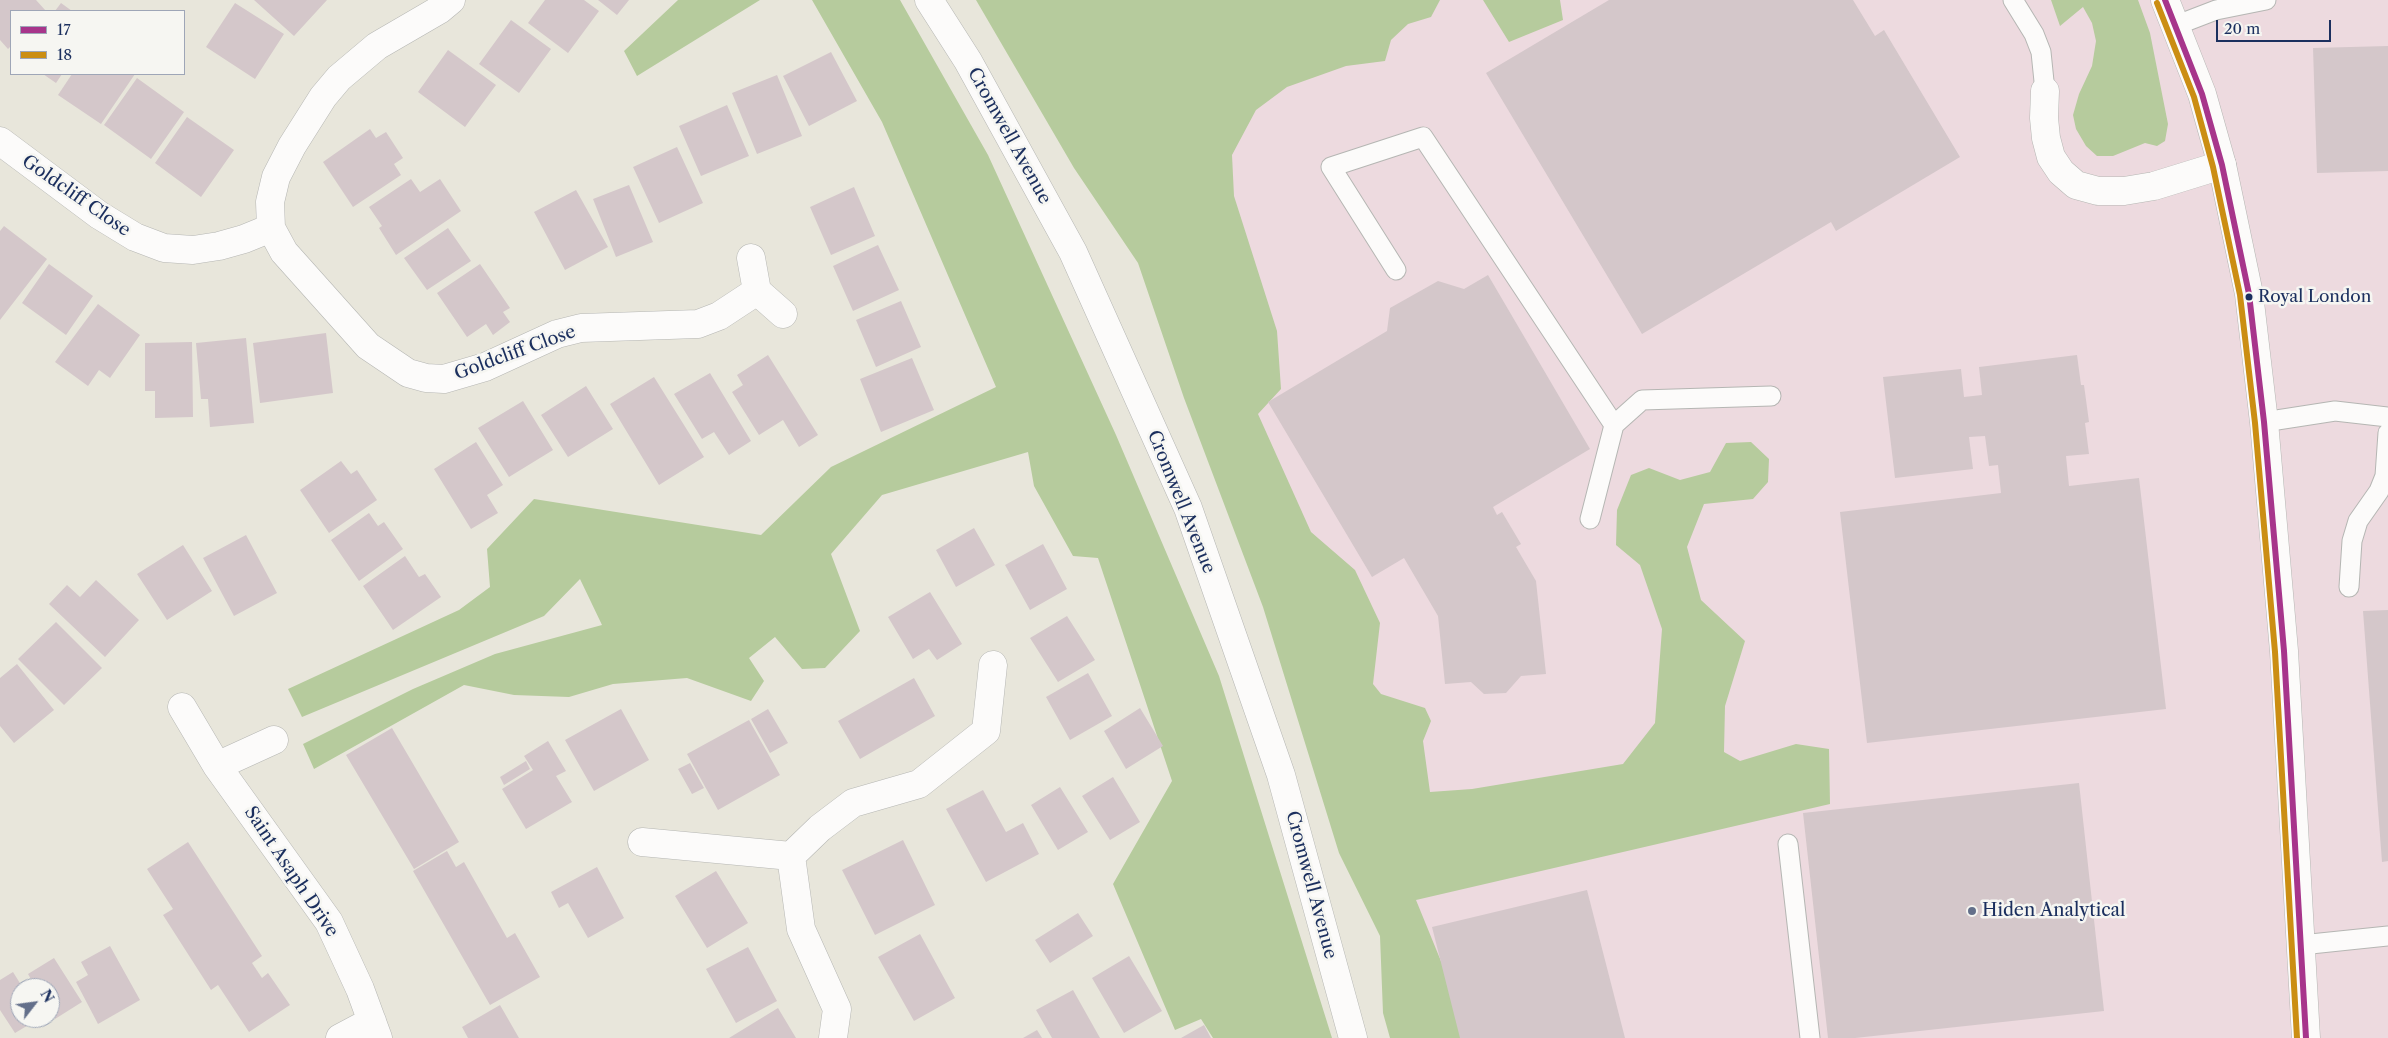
<!DOCTYPE html>
<style>
body{margin:0}
#map{position:relative;width:2388px;height:1038px;overflow:hidden;background:#e8e6db;font-family:"Libre Caslon Text",serif}
canvas{display:block}
.legend{position:absolute;left:10px;top:10px;width:175px;height:65px;box-sizing:border-box;background:#f6f6f2;border:1px solid #9ea6b7;margin:0;padding:6px 9px;list-style:none;font-size:15px;color:#1b2f5e}
.legend li{display:flex;align-items:center;gap:10px;height:25px}
.legend b{width:25px;border:1px solid #9ea6b7}
.north{position:absolute;left:10px;top:978px;width:50px;height:50px;box-sizing:border-box;background:#f6f6f2;border:1px solid #9ea6b7;border-radius:50%;rotate:60deg;font-size:14px;font-weight:700;line-height:20px;text-align:center;color:#1b2f5e}
.north::after{content:'';display:block;margin:auto;width:18px;height:22px;background:#636f8a;clip-path:polygon(50% 0,100% 100%,50% 72%,0 100%)}
.scale{position:absolute;left:2216px;top:20px;width:115px;height:22px;box-sizing:border-box;border:2px solid #1b2f5e;border-top:0;padding-left:6px;font-size:15px;line-height:18px;white-space:nowrap;color:#1b2f5e;-webkit-text-stroke:4px #f6f6f2;paint-order:stroke}
</style>
<div id="map">
<canvas width="2388" height="1038"></canvas>
<ul class="legend">
<li><b style="height:6px;background:#a7358b"></b>17</li>
<li><b style="height:6px;background:#cb8e13"></b>18</li>
</ul>
<div class="north">N</div>
<div class="scale">20 m</div>
</div>
<script>
const context = document.querySelector('canvas').getContext('2d');
context.lineJoin = 'round';
function fill(path, color) { context.fillStyle = color; context.fill(path, 'evenodd'); }
const poly = rows => new Path2D(rows.map(r => 'M' + r).join(''));
function trace(path, color, width, dash) { context.strokeStyle = color; context.lineWidth = width; context.lineCap = dash ? 'butt' : 'round'; context.setLineDash(dash || []); context.stroke(path); }
function write(font, color, halo, rows, align = 'center') {
  context.font = font + ' "Libre Caslon Text",serif'; context.lineWidth = 5; context.setLineDash([]); context.textBaseline = 'middle'; context.strokeStyle = halo; context.fillStyle = color; for (const [text, x, y, turn = 0] of rows) {
    context.save(); context.translate(x, y); context.rotate((+turn || 0) * Math.PI / 180); context.textAlign = isNaN(turn) ? turn : align; if (halo) context.strokeText(text, 0, 0); context.fillText(text, 0, 0); context.restore();
  }
}
const built = poly([
 [1364,0,2388,0,2388,1038,1441,1038,1226,402,1186,165]
]);
const forest = poly([
 [678,0,760,0,637,76,624,51],
 [812,0,900,0,988,155,1116,435,1219,676,1332,1038,1213,1038,1201,1019,1175,1030,1113,884,1172,781,1098,558,1073,556,1034,486,1028,452,882,495,831,554,860,631,825,668,802,669,775,637,749,658,764,681,751,701,687,678,613,684,569,697,514,695,464,685,314,769,303,744,413,689,495,654,602,625,580,579,544,616,302,717,288,689,459,610,490,587,487,549,534,499,761,535,831,467,996,387,882,122],
 [976,0,1440,0,1431,17,1408,24,1391,40,1385,61,1346,66,1287,87,1256,110,1232,155,1234,196,1277,331,1281,389,1258,414,1311,532,1355,570,1380,623,1373,684,1381,694,1425,708,1431,721,1423,741,1430,792,1472,789,1623,764,1655,723,1662,629,1640,565,1616,545,1617,510,1631,475,1649,468,1680,480,1710,472,1726,443,1751,442,1769,459,1768,482,1753,499,1704,504,1687,547,1701,600,1745,641,1725,706,1724,752,1740,761,1796,744,1829,749,1830,804,1416,900,1456,998,1464,1038,1390,1038,1383,1013,1380,936,1339,853,1263,607,1184,398,1138,263,1074,168],
 [1483,0,1560,0,1563,20,1509,42],
 [2051,0,2138,0,2150,33,2168,124,2165,141,2157,146,2145,143,2113,156,2097,156,2086,146,2076,129,2073,115,2079,94,2092,66,2096,41,2092,23,2083,7,2060,26]
]);
const building = poly([
 [0,0,36,0,46,11,11,11,11,46,8,49,0,40],
 [254,0,327,0,294,36],
 [545,0,584,0,599,11,568,53,528,23],
 [598,0,629,0,617,15],
 [1609,0,1853,0,1875,36,1884,30,1960,157,1836,231,1831,222,1642,334,1486,73],
 [61,3,72,11,55,11],
 [235,3,284,34,255,79,206,47],
 [511,20,551,49,519,93,479,64],
 [2388,46,2388,171,2317,173,2313,48],
 [448,50,496,85,465,127,418,92],
 [831,52,857,101,809,126,783,76],
 [43,74,62,74,56,83],
 [72,74,135,74,101,124,58,95],
 [777,75,802,136,757,154,732,93],
 [137,78,184,112,151,159,104,125],
 [727,105,749,156,701,176,679,126],
 [187,117,234,150,201,197,155,163],
 [370,129,376,138,386,132,403,158,394,164,401,175,353,207,323,162],
 [677,147,703,203,659,223,633,167],
 [411,179,420,192,440,179,461,211,396,255,379,228,382,226,369,207],
 [629,185,653,242,616,257,593,199],
 [854,187,875,236,831,255,810,207],
 [576,190,608,247,565,270,534,212],
 [4,226,47,259,0,320,0,231],
 [448,228,471,261,427,290,404,258],
 [878,245,899,290,853,311,833,266],
 [49,264,93,296,66,335,22,303],
 [480,264,510,308,503,312,510,322,493,335,486,324,467,337,437,293],
 [1488,275,1590,449,1493,507,1497,515,1502,512,1521,544,1516,547,1536,581,1546,674,1521,676,1506,693,1484,694,1471,682,1445,684,1438,616,1404,558,1372,577,1268,402,1387,331,1390,308,1438,281,1464,289],
 [901,301,921,347,876,367,856,320],
 [98,304,140,335,110,378,99,370,88,386,55,362],
 [326,333,333,393,260,403,253,343],
 [246,338,254,423,210,427,208,399,201,399,196,343],
 [192,342,193,417,155,418,155,391,145,391,145,343],
 [768,355,818,435,799,447,783,420,759,435,732,392,743,385,737,375],
 [2077,355,2081,385,2084,385,2089,422,2085,423,2089,454,2066,456,2069,486,2139,478,2166,709,1867,743,1840,512,2001,493,1998,465,1989,466,1985,436,1969,437,1973,469,1895,478,1883,377,1961,369,1964,397,1982,395,1979,367],
 [912,358,934,410,881,432,860,379],
 [710,373,751,441,729,455,714,432,702,439,674,394],
 [654,377,704,457,659,485,610,404],
 [586,386,613,429,568,457,541,415],
 [523,401,553,450,509,477,478,428],
 [476,442,503,485,487,495,498,513,471,529,434,469],
 [341,461,351,474,357,470,377,500,329,533,300,490],
 [369,513,378,526,384,522,403,549,359,581,331,540],
 [974,528,995,565,956,587,936,550],
 [246,535,277,593,234,616,203,558],
 [1043,544,1067,589,1030,610,1005,565],
 [183,545,212,591,167,620,137,574],
 [405,556,419,577,425,574,441,597,393,630,363,586],
 [96,580,139,620,105,657,49,604,67,585,80,597],
 [930,592,962,644,937,660,929,649,913,659,888,617],
 [2388,610,2388,861,2382,862,2363,611],
 [1067,616,1095,660,1058,682,1030,638],
 [56,622,102,668,64,705,18,659],
 [17,664,54,710,14,743,0,726,0,678],
 [1088,673,1112,716,1070,740,1046,697],
 [914,678,935,716,860,759,838,721],
 [1140,708,1163,746,1126,769,1104,731],
 [621,709,649,760,594,791,565,740],
 [768,709,788,743,770,753,751,719],
 [749,720,780,775,718,810,687,754],
 [392,728,459,842,414,869,346,755],
 [548,741,566,771,556,776,572,802,526,829,502,789,533,770,524,756],
 [526,761,530,769,504,785,500,777],
 [690,763,704,788,692,794,678,769],
 [1113,777,1140,822,1110,840,1082,796],
 [2079,783,2104,1011,1855,1038,1828,1038,1803,813],
 [1060,787,1088,832,1058,850,1031,805],
 [983,790,1006,832,1023,823,1039,854,986,882,946,809],
 [903,840,935,905,875,935,842,870],
 [188,842,262,956,252,963,262,978,268,973,290,1005,249,1032,218,985,211,990,163,915,173,909,147,869],
 [447,851,456,867,464,862,507,938,515,933,540,977,490,1005,413,871],
 [597,867,624,918,588,938,568,903,559,908,551,892],
 [716,871,748,923,707,948,675,896],
 [1587,890,1625,1038,1460,1038,1432,927],
 [1078,913,1093,936,1050,963,1035,940],
 [920,934,955,998,914,1021,878,957],
 [110,946,140,1000,98,1024,76,982,88,975,81,962],
 [748,947,777,1001,736,1023,706,969],
 [1129,956,1162,1011,1124,1033,1092,978],
 [54,958,82,1002,55,1019,50,1011,50,988,36,988,28,974],
 [13,972,23,988,20,988,20,1018,40,1018,15,1033,0,1010,0,980],
 [1073,990,1100,1038,1052,1038,1036,1010],
 [500,1005,519,1038,468,1038,462,1027],
 [778,1008,796,1038,729,1038],
 [1204,1025,1211,1038,1181,1038],
 [1037,1030,1042,1038,1023,1038]
]);
const lane = poly([
 [2013,0,2034,34,2041,52,2045,91],
 [2177,25,2216,10,2266,0],
 [1396,270,1331,167,1423,137,1614,425],
 [2264,422,2335,411,2388,417],
 [1590,519,1614,425,1642,400,1771,396],
 [2349,587,2352,541,2358,521,2379,491,2385,476,2388,433],
 [1788,844,1810,1038],
 [2301,945,2388,936]
]);
const street = poly([
 [451,0,439,10,377,46,339,78,323,97,292,146,276,177,270,202,271,228,284,252,368,346,408,373,426,378,444,379,485,367,557,334,581,328,698,324,719,316,757,291],
 [2045,91,2044,118,2046,138,2051,157,2061,172,2076,185,2098,191,2124,191,2154,186,2222,165],
 [0,141,99,215,135,237,164,248,193,250,219,246,244,239,271,228],
 [751,258,757,291,783,314],
 [182,707,217,766,329,922,360,989,378,1038],
 [217,766,274,740],
 [642,842,791,856],
 [340,1038,372,1021],
 [833,1038,837,1009,801,929,791,856,820,828,853,803,919,784,986,731,993,665]
]);
const secondary = poly([
 [2165,0,2202,94,2222,165,2249,294,2264,422,2284,651,2306,1038]
]);
const primary = poly([
 [929,0,968,61,1073,252,1188,508,1281,775,1353,1038]
]);
const bus1 = poly([
 [2165,0,2202,94,2222,165,2249,294,2264,422,2284,651,2306,1038]
]);
const bus2 = poly([
 [2157,3,2194,97,2213,167,2240,295,2255,423,2275,652,2297,1038]
]);
const markers = [
 [2249,297,4.5,"#1b2f5e"],
 [1972,911,5,"#636f8a"]
];
const busNames = [
 ["Royal London",2258,297]
];
const streetNames = [
 ["Cromwell Avenue",1009,136,61],
 ["Goldcliff Close",76,196,35],
 ["Goldcliff Close",515,353,-20],
 ["Cromwell Avenue",1181,502,68],
 ["Saint Asaph Drive",291,872,56],
 ["Cromwell Avenue",1311,885,75]
];
const poiNames = [
 ["Hiden Analytical",1982,911]
];
fill(built, '#eddadf');
fill(forest, '#b6cb9d');
fill(building, '#d4c7ca');
trace(lane, '#b5b6b3', 21);
trace(street, '#b5b6b3', 29);
trace(secondary, '#b5b6b3', 29);
trace(primary, '#b5b6b3', 29);
trace(lane, '#fcfbfa', 19);
trace(street, '#fcfbfa', 28);
trace(secondary, '#fcfbfa', 28);
trace(primary, '#fcfbfa', 28);
trace(bus1, '#a7358b', 6);
trace(bus2, '#cb8e13', 6);
for (const [x, y, r, color] of markers) { const dot = new Path2D(); dot.arc(x, y, r, 0, 2 * Math.PI); context.fillStyle = color; context.fill(dot); trace(dot, '#f6f6f2', 2); }
write('17px', '#1b2f5e', '#f6f6f2', busNames, 'left');
write('18px', '#1b2f5e', '#f6f6f2', streetNames);
write('18px', '#1b2f5e', '#f6f6f2', poiNames, 'left');
</script>
